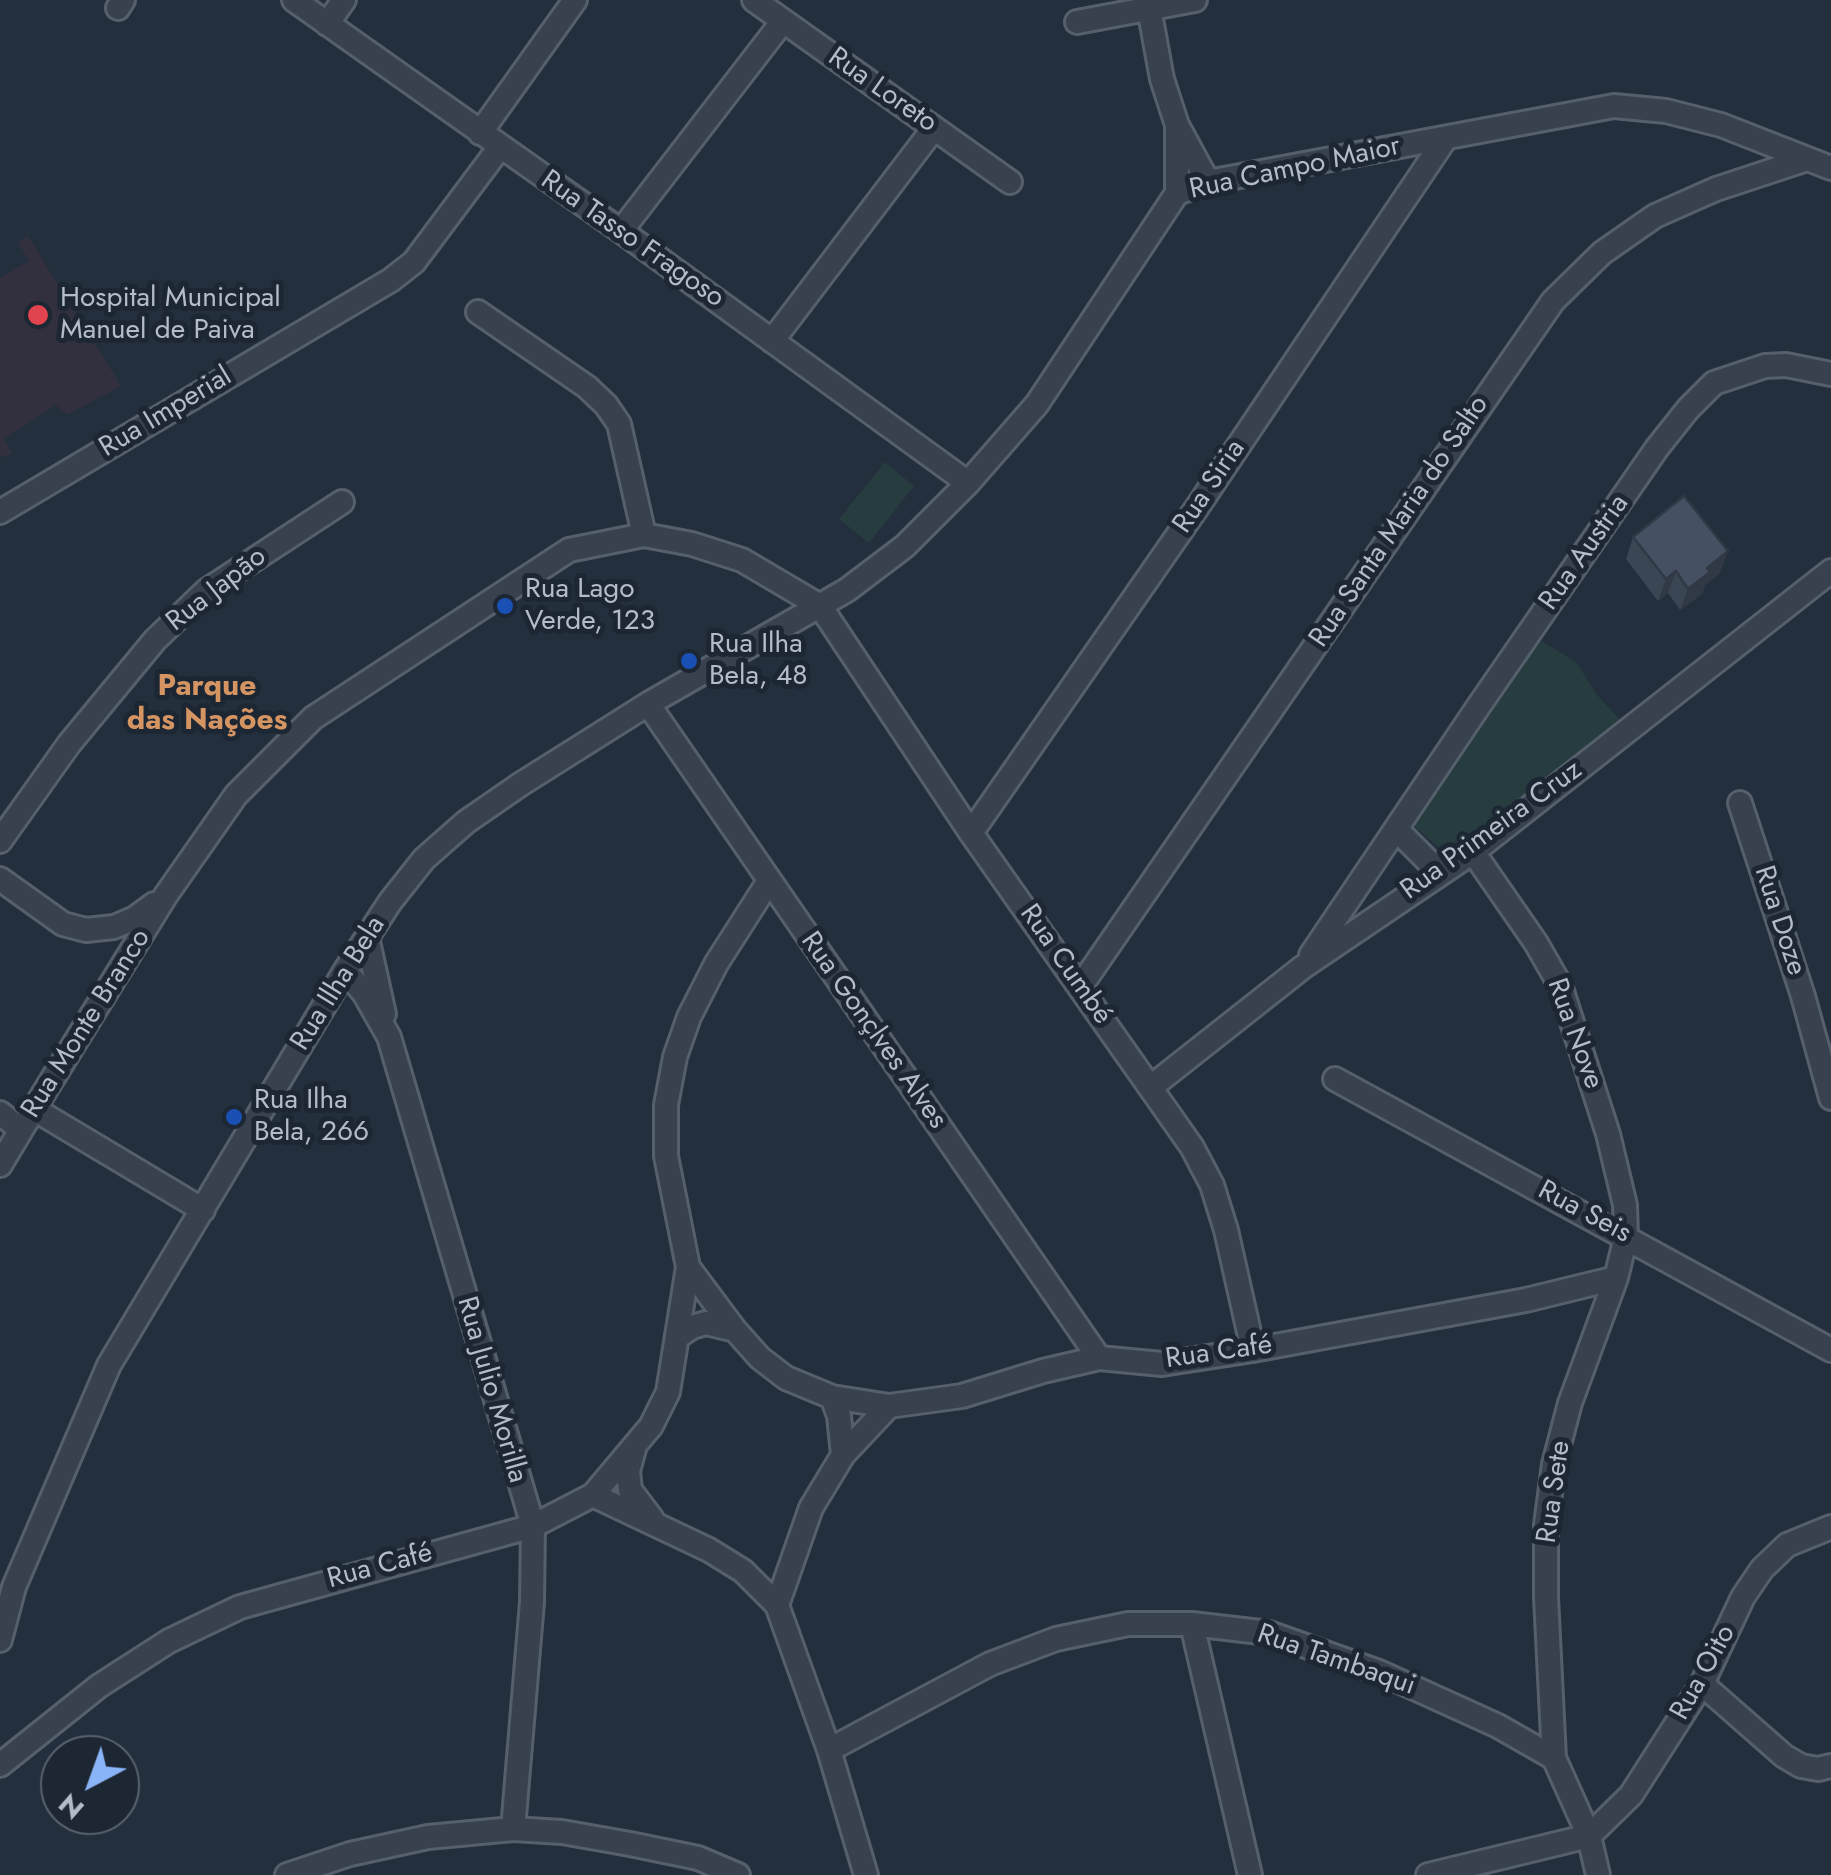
<!DOCTYPE html>
<meta charset="utf-8">
<style>
body{margin:0}
#map{position:relative;width:1831px;height:1875px;overflow:hidden;background:#242f3e;font-family:Jost,sans-serif}
canvas{display:block}
.north{position:absolute;left:40px;top:1735px;width:100px;height:100px;box-sizing:border-box;background:#1d2633;border:2px solid #59626f;border-radius:50%;rotate:221deg;font-size:28px;font-weight:700;line-height:40px;text-align:center;color:#b4bcc9}
.north::after{content:'';display:block;margin:auto;width:35px;height:45px;background:#8ab4f8;clip-path:polygon(50% 0,100% 100%,50% 72%,0 100%)}
</style>
<div id="map">
<canvas width="1831" height="1875"></canvas>
<div class="north">N</div>
</div>
<script>
const context = document.querySelector('canvas').getContext('2d');
context.lineJoin = 'round';
function fill(path, color) { context.fillStyle = color; context.fill(path, 'evenodd'); }
const poly = rows => new Path2D(rows.map(r => 'M' + r).join(''));
function trace(path, color, width, dash) { context.strokeStyle = color; context.lineWidth = width; context.lineCap = dash ? 'butt' : 'round'; context.setLineDash(dash || []); context.stroke(path); }
function write(font, color, halo, rows, align = 'center') {
  context.font = font + ' Jost,sans-serif'; context.lineWidth = 10; context.setLineDash([]); context.textBaseline = 'middle'; context.strokeStyle = halo; context.fillStyle = color; for (const [text, x, y, turn = 0] of rows) {
    context.save(); context.translate(x, y); context.rotate((+turn || 0) * Math.PI / 180); context.textAlign = isNaN(turn) ? turn : align; if (halo) context.strokeText(text, 0, 0); context.fillText(text, 0, 0); context.restore();
  }
}
const medical = poly([
 [28,236,121,386,67,415,56,405,4,439,12,453,0,458,0,278,29,261,18,242]
]);
const green = poly([
 [885,462,914,486,869,543,839,519],
 [1540,640,1576,662,1598,696,1622,722,1450,857,1410,823]
]);
const minor = poly([
 [294,0,621,231,968,483],
 [754,0,1010,182],
 [1151,0,1149,8,1162,79,1177,125,1208,182],
 [118,8,123,0],
 [1077,22,1195,0],
 [327,24,344,0],
 [480,133,575,0],
 [1177,193,1177,129],
 [621,231,783,21],
 [478,312,587,387,606,405,619,424,644,535],
 [772,341,934,128],
 [0,512,391,280,414,262,500,147],
 [648,704,1099,1358],
 [1740,803,1803,996,1831,1098],
 [1398,831,1439,872],
 [971,833,1194,512,1445,139],
 [0,841,69,744,155,640,206,591,342,502],
 [1473,852,1536,943,1560,985,1608,1134,1625,1205,1626,1237,1616,1278,1570,1403,1554,1464,1546,1525,1546,1597,1554,1758,1589,1836,1598,1875],
 [0,879,63,924,86,930,114,927,135,918,154,904],
 [367,937,384,1014],
 [1311,955,1478,707,1657,448,1688,409,1714,383,1765,366,1786,365,1831,374],
 [345,971,364,993,389,1037,533,1526,532,1602,513,1829],
 [1080,987,1553,301,1602,253,1655,216,1716,189,1807,159],
 [1335,1079,1831,1350],
 [1151,1087,1303,967,1473,852,1831,571],
 [34,1109,203,1210],
 [0,1113,21,1130,166,895,236,795,313,718,569,550,644,535,692,544,742,560,820,606,971,833,1192,1147,1212,1185,1226,1230,1253,1350],
 [0,1165,21,1130],
 [688,1267,735,1330,760,1358,786,1378,832,1397,889,1406,962,1396,1043,1371,1099,1358,1162,1364,1253,1350,1526,1300,1616,1278],
 [677,1337,692,1327,706,1323,735,1330],
 [832,1397,839,1416,843,1455],
 [634,1449,628,1471,630,1490,652,1519],
 [593,1495,709,1550,743,1571,777,1605,829,1750,866,1875],
 [777,1605,811,1508,843,1455,889,1406],
 [1192,1624,1250,1875],
 [0,1640,14,1587,109,1365,345,971,390,902,424,859,466,822,521,784,648,704,847,590,905,546,968,483,1037,404,1177,193,1208,182,1614,106,1666,111,1721,125,1831,168],
 [1702,1684,1784,1756,1801,1766,1818,1769,1831,1766],
 [829,1750,990,1664,1056,1639,1128,1624,1192,1624,1269,1633,1379,1672,1498,1726,1554,1758],
 [0,1765,99,1686,169,1641,240,1607,533,1526,593,1495,651,1426,668,1392,688,1267,666,1156,666,1105,675,1057,689,1017,716,964,769,881],
 [287,1875,350,1854,428,1837,513,1829,562,1832,630,1844,698,1858,738,1875],
 [1428,1875,1589,1836,1631,1795,1702,1684,1743,1597,1762,1569,1787,1545,1831,1527]
]);
const wall = poly([
 [1633,537,1720,573,1705,585,1702,594,1680,610,1668,593,1658,601,1626,559]
]);
const shadedWall = poly([
 [1728,551,1720,573,1705,585,1702,594,1680,610,1688,589,1707,568],
 [1676,571,1668,593,1658,601,1666,579]
]);
const building = poly([
 [1684,496,1728,551,1707,568,1710,572,1688,589,1676,571,1666,579,1633,537,1684,496]
]);
const markers = [
 [38,315,12,"#e0444e"],
 [505,606,10,"#1a4fb4"],
 [689,661,10,"#1a4fb4"],
 [234,1117,10,"#1a4fb4"]
];
const streetNames = [
 ["Rua Loreto",882,91,35],
 ["Rua Campo Maior",1295,169,-12],
 ["Rua Tasso Fragoso",632,240,35],
 ["Rua Imperial",166,413,-31],
 ["Rua Siria",1210,487,-56],
 ["Rua Santa Maria do Salto",1400,522,-56],
 ["Rua Austria",1585,553,-55],
 ["Rua Japão",217,590,-38],
 ["Rua Primeira Cruz",1492,831,-36],
 ["Rua Doze",1779,921,72],
 ["Rua Cumbé",1065,965,55],
 ["Rua Ilha Bela",339,984,-58],
 ["Rua Monte Branco",87,1024,-58],
 ["Rua Gonçlves Alves",873,1031,55],
 ["Rua Nove",1574,1034,70],
 ["Rua Seis",1584,1213,28],
 ["Rua Café",1219,1353,-8],
 ["Rua Julio Morilla",491,1390,74],
 ["Rua Sete",1555,1492,-82],
 ["Rua Café",380,1567,-15],
 ["Rua Tambaqui",1336,1661,19],
 ["Rua Oito",1704,1673,-61]
];
const poiNames = [
 ["Hospital Municipal",60,299],
 ["Manuel de Paiva",60,331],
 ["Rua Lago",525,590],
 ["Verde, 123",525,622],
 ["Rua Ilha",709,645],
 ["Bela, 48",709,677],
 ["Rua Ilha",254,1101],
 ["Bela, 266",254,1133]
];
const neighbourhoodNames = [
 ["Parque",207,688],
 ["das Nações",207,722]
];
fill(medical, '#32303f');
fill(green, '#263c3f');
trace(minor, '#565f6c', 28);
trace(minor, '#38414e', 22);
fill(wall, '#3b4654');
fill(shadedWall, '#303945');
fill(building, '#455162');
trace(building, '#303945', 2.5);
for (const [x, y, r, color] of markers) { const dot = new Path2D(); dot.arc(x, y, r, 0, 2 * Math.PI); context.fillStyle = color; context.fill(dot); trace(dot, '#1d2633', 4); }
write('28px', '#b4bcc9', '#1d2633', streetNames);
write('28px', '#b4bcc9', '#1d2633', poiNames, 'left');
write('bold 30px', '#d59563', '#1d2633', neighbourhoodNames);
</script>
